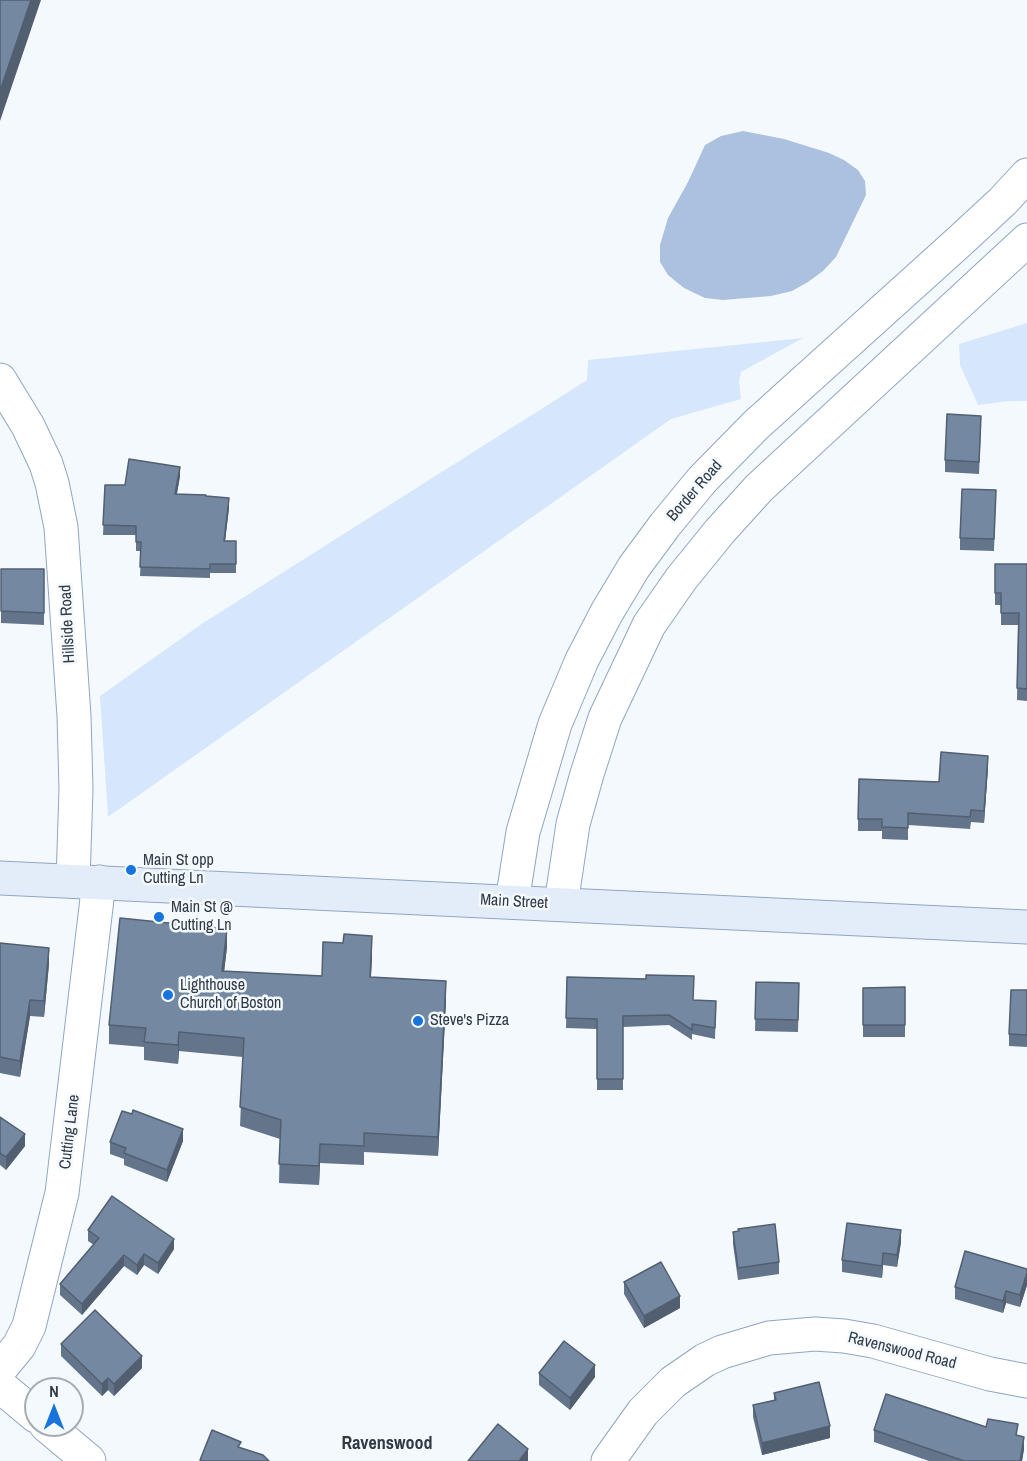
<!DOCTYPE html>
<style>
body{margin:0}
#map{position:relative;width:1027px;height:1461px;overflow:hidden;background:#f4f9fe;font-family:"Archivo Narrow",sans-serif}
canvas{display:block}
.north{position:absolute;left:24px;top:1377px;width:60px;height:60px;box-sizing:border-box;background:#f4f9fe;border:2px solid #a6acb4;border-radius:50%;rotate:0deg;font-size:16px;font-weight:700;line-height:24px;text-align:center;color:#303944}
.north::after{content:'';display:block;margin:auto;width:21px;height:27px;background:#1774dd;clip-path:polygon(50% 0,100% 100%,50% 72%,0 100%)}
</style>
<div id="map">
<canvas width="1027" height="1461"></canvas>
<div class="north">N</div>
</div>
<script>
const context = document.querySelector('canvas').getContext('2d');
context.lineJoin = 'round';
function fill(path, color) { context.fillStyle = color; context.fill(path, 'evenodd'); }
const poly = rows => new Path2D(rows.map(r => 'M' + r).join(''));
function trace(path, color, width, dash) { context.strokeStyle = color; context.lineWidth = width; context.lineCap = dash ? 'butt' : 'round'; context.setLineDash(dash || []); context.stroke(path); }
function write(font, color, halo, rows, align = 'center') {
  context.font = font + ' "Archivo Narrow",sans-serif'; context.lineWidth = 5; context.setLineDash([]); context.textBaseline = 'middle'; context.strokeStyle = halo; context.fillStyle = color; for (const [text, x, y, turn = 0] of rows) {
    context.save(); context.translate(x, y); context.rotate((+turn || 0) * Math.PI / 180); context.textAlign = isNaN(turn) ? turn : align; if (halo) context.strokeText(text, 0, 0); context.fillText(text, 0, 0); context.restore();
  }
}
const green = poly([
 [1027,323,1027,401,1009,401,978,405,960,365,959,344],
 [803,338,741,372,739,382,741,399,671,419,108,817,100,696,203,623,587,380,588,360]
]);
const water = poly([
 [743,131,784,139,829,153,844,160,858,170,865,181,866,195,836,257,823,271,808,282,792,291,771,296,723,300,705,298,684,288,668,275,660,262,660,245,668,218,688,182,705,145,721,136]
]);
const minor = poly([
 [0,380,28,426,46,464,52,483,61,527,74,716,76,789,73,881],
 [512,902,523,832,555,724,582,660,607,612,634,567,665,525,702,480,756,425,961,240,1003,201,1027,175],
 [561,904,573,824,587,774,605,718,649,625,681,579,720,531,759,488,1027,240],
 [0,1369,19,1346,29,1326,62,1193,99,882],
 [608,1461,643,1412,673,1382,705,1360,722,1352,769,1338,815,1334,844,1336,873,1341,990,1374,1027,1381]
]);
const tertiary = poly([
 [0,1386,36,1416],
 [46,1425,89,1461]
]);
const secondary = poly([
 [0,878,1027,927]
]);
const wall = poly([
 [981,428,979,474,945,472,945,460],
 [180,476,177,494,206,496,229,508,225,541,236,541,236,573,210,573,210,578,140,576,141,551,136,551,136,535,103,535,105,485,125,485],
 [996,490,994,551,960,550,960,538],
 [995,564,1027,564,1027,701,1017,700,1018,625,1001,625,1001,605,995,605],
 [1,569,44,569,44,625,1,623],
 [988,768,984,823,971,822,970,829,908,825,908,840,882,839,882,831,858,831,858,819,939,782],
 [0,943,49,964,44,1017,30,1016,20,1077,0,1073],
 [227,947,224,971,322,976,372,955,371,977,446,1000,438,1156,364,1152,364,1165,320,1163,319,1185,279,1183,280,1139,240,1126,243,1057,179,1051,178,1064,144,1060,144,1047,109,1044,109,1025],
 [567,977,693,1000,716,1001,715,1039,692,1034,692,1040,669,1025,623,1027,623,1090,597,1090,597,1029,566,1028],
 [756,982,799,983,798,1032,755,1031],
 [905,987,905,1037,863,1037,863,988],
 [1027,990,1027,1047,1009,1046,1009,1034],
 [132,1114,183,1141,167,1182,124,1165,124,1159,110,1154,110,1142],
 [0,1117,25,1146,6,1170,0,1165],
 [88,1230,174,1249,158,1274,144,1265,137,1275,124,1266,82,1315,60,1295,60,1284,94,1245,88,1241],
 [733,1232,779,1262,779,1274,738,1280,733,1244],
 [901,1242,897,1267,883,1265,882,1278,842,1272,842,1260],
 [1027,1269,1027,1285,1020,1307,1006,1303,1003,1313,955,1299,955,1287],
 [624,1282,680,1308,644,1328,624,1294],
 [61,1344,142,1368,114,1396,108,1390,102,1396,61,1356],
 [539,1373,595,1377,570,1410,539,1385],
 [774,1393,830,1438,762,1455,753,1417,753,1405,774,1400],
 [986,1427,1018,1436,1024,1449,1022,1461,929,1461,874,1442,874,1430]
]);
const shadedWall = poly([
 [31,0,41,0,0,121,0,91],
 [180,467,180,476,175,503,175,494],
 [229,498,229,508,224,550,224,541],
 [988,756,988,768,984,823,984,811],
 [227,929,227,947,222,990,222,971],
 [372,936,372,955,370,996,370,977],
 [49,948,49,964,44,1017,44,1001],
 [446,981,446,1000,438,1156,438,1137],
 [30,1000,30,1016,20,1077,20,1061],
 [179,1032,179,1051,178,1064,178,1045],
 [183,1129,183,1141,167,1182,167,1170],
 [25,1134,25,1146,6,1170,6,1157],
 [320,1144,320,1163,319,1185,319,1166],
 [901,1230,901,1242,897,1267,897,1255],
 [174,1239,174,1249,158,1274,158,1263],
 [883,1253,883,1265,882,1278,882,1266],
 [144,1254,144,1265,137,1275,137,1265],
 [124,1255,124,1266,82,1315,82,1304],
 [1027,1273,1027,1285,1020,1307,1020,1295],
 [1006,1291,1006,1303,1003,1313,1003,1301],
 [680,1296,680,1308,644,1328,644,1316],
 [142,1356,142,1368,114,1396,114,1384],
 [595,1365,595,1377,570,1410,570,1398],
 [108,1378,108,1390,102,1396,102,1384],
 [830,1426,830,1438,762,1455,762,1443],
 [1024,1437,1024,1449,1022,1461,1020,1461],
 [528,1449,528,1461,519,1461]
]);
const building = poly([
 [0,0,31,0,0,91,0,0],
 [947,414,981,416,979,462,945,460,947,414],
 [129,459,180,467,175,494,206,495,206,496,229,498,224,541,236,541,236,564,210,564,210,569,140,567,141,542,136,542,136,526,103,525,105,485,125,485,129,459],
 [962,489,996,490,994,539,960,538,962,489],
 [995,564,1027,564,1027,689,1017,688,1019,613,1001,613,1001,593,995,593,995,564],
 [1,569,44,569,44,613,1,611,1,569],
 [941,752,988,756,984,811,971,810,970,817,908,813,908,828,882,827,882,819,858,819,859,779,939,782,941,752],
 [120,918,227,929,222,971,322,976,323,942,343,943,344,934,372,936,370,977,446,981,438,1137,364,1133,364,1146,320,1144,319,1166,279,1164,281,1120,240,1107,244,1038,179,1032,178,1045,144,1042,146,1028,109,1025,120,918],
 [0,943,49,948,44,1001,30,1000,20,1061,0,1057,0,943],
 [646,975,694,976,693,1000,716,1001,715,1028,692,1024,692,1030,669,1015,623,1016,623,1079,597,1079,597,1019,566,1018,567,977,646,979,646,975],
 [756,982,799,983,798,1020,755,1019,756,982],
 [905,987,905,1025,863,1025,863,988,905,987],
 [1011,990,1027,990,1027,1035,1009,1034,1011,990],
 [133,1110,183,1129,167,1170,124,1153,126,1148,110,1142,122,1111,132,1114,133,1110],
 [0,1117,25,1134,6,1157,0,1153,0,1117],
 [112,1196,174,1239,158,1263,144,1254,137,1265,124,1255,82,1304,60,1284,99,1238,88,1230,112,1196],
 [847,1223,901,1230,897,1255,883,1253,882,1266,842,1260,847,1223],
 [775,1224,779,1262,738,1268,733,1232,739,1231,738,1229,775,1224],
 [965,1251,1027,1269,1027,1273,1020,1295,1006,1291,1003,1301,955,1287,965,1251],
 [661,1262,680,1296,644,1316,624,1282,661,1262],
 [95,1310,142,1356,114,1384,108,1378,102,1384,61,1344,95,1310],
 [564,1341,595,1365,570,1398,539,1373,564,1341],
 [819,1382,830,1426,762,1443,753,1405,776,1400,774,1393,819,1382],
 [886,1394,986,1427,988,1419,1018,1424,1016,1435,1024,1437,1020,1461,964,1461,874,1430,886,1394],
 [498,1424,528,1449,519,1461,468,1461,498,1424],
 [212,1430,241,1442,238,1447,263,1455,269,1461,203,1461,200,1460,212,1430]
]);
const markers = [
 [131,870,6,"#1774dd"],
 [159,917,6,"#1774dd"],
 [168,995,6,"#1774dd"],
 [418,1021,6,"#1774dd"]
];
const streetNames = [
 ["Border Road",695,491,-49],
 ["Hillside Road",68,624,-93],
 ["Main Street",514,902,3],
 ["Cutting Lane",70,1132,-83],
 ["Ravenswood Road",902,1351,14]
];
const poiNames = [
 ["Main St opp",143,861],
 ["Cutting Ln",143,879],
 ["Main St @",171,908],
 ["Cutting Ln",171,926],
 ["Lighthouse",180,986],
 ["Church of Boston",180,1004],
 ["Steve's Pizza",430,1021]
];
const neighbourhoodNames = [
 ["Ravenswood",387,1444]
];
fill(green, '#d6e7fd');
fill(water, '#abc1df');
trace(minor, '#91a5c1', 35);
trace(tertiary, '#91a5c1', 35);
trace(secondary, '#91a5c1', 35);
trace(minor, '#fff', 33);
trace(tertiary, '#fff', 33);
trace(secondary, '#e3edfa', 33);
fill(wall, '#64758b');
fill(shadedWall, '#515f71');
fill(building, '#7488a2');
trace(building, '#515f71', 1.5);
for (const [x, y, r, color] of markers) { const dot = new Path2D(); dot.arc(x, y, r, 0, 2 * Math.PI); context.fillStyle = color; context.fill(dot); trace(dot, '#f4f9fe', 2); }
write('16px', '#303944', '#f4f9fe', streetNames);
write('16px', '#303944', '#f4f9fe', poiNames, 'left');
write('bold 18px', '#303944', '#f4f9fe', neighbourhoodNames);
</script>
